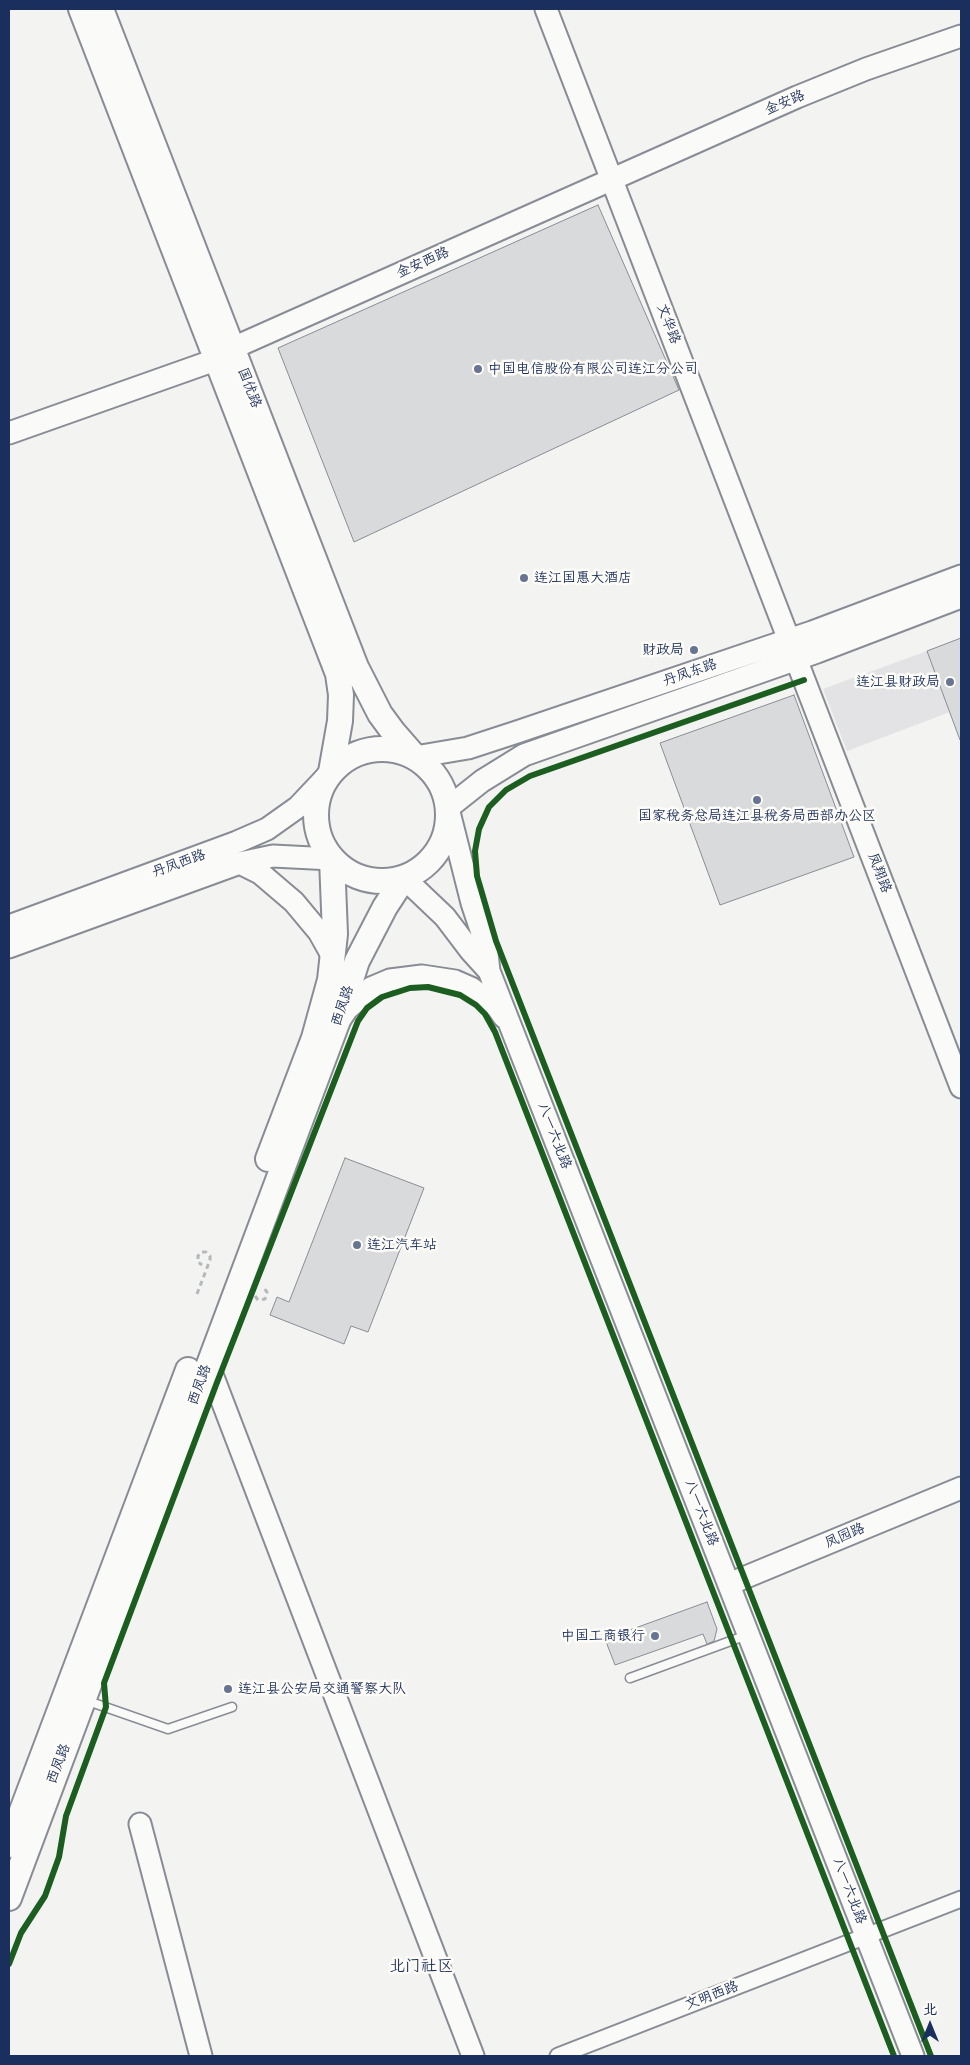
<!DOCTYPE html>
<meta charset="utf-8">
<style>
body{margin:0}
#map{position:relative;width:970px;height:2065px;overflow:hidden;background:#f3f3f2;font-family:Pangolin,"LXGW WenKai TC",sans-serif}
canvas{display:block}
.frame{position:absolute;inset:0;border:10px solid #1b2f5e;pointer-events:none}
.north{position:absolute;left:905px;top:2000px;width:50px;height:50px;-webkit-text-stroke:4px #fdfcf7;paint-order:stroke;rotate:0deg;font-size:14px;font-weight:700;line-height:20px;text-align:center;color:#1b2f5e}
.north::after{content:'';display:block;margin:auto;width:18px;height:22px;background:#1b2f5e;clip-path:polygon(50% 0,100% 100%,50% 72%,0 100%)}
</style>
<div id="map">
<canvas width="970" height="2065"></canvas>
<div class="frame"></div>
<div class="north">北</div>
</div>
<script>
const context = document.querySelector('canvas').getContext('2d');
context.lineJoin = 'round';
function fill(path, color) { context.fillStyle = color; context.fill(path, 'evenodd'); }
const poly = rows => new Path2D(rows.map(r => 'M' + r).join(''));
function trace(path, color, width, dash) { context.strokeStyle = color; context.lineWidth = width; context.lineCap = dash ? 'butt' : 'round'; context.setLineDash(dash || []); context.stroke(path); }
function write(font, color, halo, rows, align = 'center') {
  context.font = font + ' Pangolin,"LXGW WenKai TC",sans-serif'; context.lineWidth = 5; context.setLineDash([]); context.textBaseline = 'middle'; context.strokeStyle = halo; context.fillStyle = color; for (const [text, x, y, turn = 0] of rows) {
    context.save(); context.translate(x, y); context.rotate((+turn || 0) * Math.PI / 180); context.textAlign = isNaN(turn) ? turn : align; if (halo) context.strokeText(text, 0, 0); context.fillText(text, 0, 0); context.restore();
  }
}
const built = poly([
 [927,651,950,712,847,751,823,689]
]);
const building = poly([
 [598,205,679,390,354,542,278,348,598,205],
 [961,638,961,739,960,740,927,651,961,638],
 [794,695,854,857,720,905,660,743,794,695],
 [345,1158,424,1188,368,1332,351,1326,344,1344,270,1315,277,1297,289,1302,345,1158],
 [707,1602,717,1629,714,1641,707,1644,703,1634,615,1665,605,1639,707,1602]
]);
const path = poly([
 [197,1294,210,1260,210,1256,206,1252,201,1252,198,1256,198,1262,202,1265],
 [255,1296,258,1300,265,1299,267,1292,263,1287]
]);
const lane = poly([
 [630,1678,747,1635],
 [85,1700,168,1729,232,1707]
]);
const street = poly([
 [558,2056,961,1899]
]);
const secondary = poly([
 [546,9,789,640],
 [233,348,797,97,866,69,961,36],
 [9,433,218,359],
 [796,659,961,1087],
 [415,757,468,748,517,732,812,632,961,576],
 [240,863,260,873,294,902,319,932,333,957],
 [404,878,445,917,470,950,489,971],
 [9,926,237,842,267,829,298,807,331,772],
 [9,947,240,863,273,856,332,859],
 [339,1021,347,1009,371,988,390,980,422,976,455,981,471,988,497,1007,504,1017],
 [208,1364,473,2056],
 [729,1584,961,1488],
 [140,1824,201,2056],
 [913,2056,489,971,486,945,472,903,448,808,482,781,524,755,817,652,961,597]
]);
const primary = poly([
 [81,9,338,674,341,695,340,721,331,772],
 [101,9,356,667,380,714,394,733,415,757],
 '316 815a66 66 0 1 1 132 0a66 66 0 1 1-132 0Z',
 [268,1159,314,1038,330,980,335,934,332,859],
 [9,1845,188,1370],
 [9,1898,337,1023,357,961,385,907,404,878]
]);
const cycleway = poly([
 [804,680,530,776,506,790,489,807,479,829,475,851,477,876,496,941,931,2056],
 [9,1964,21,1933,45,1896,59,1857,66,1816,106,1707,104,1683,216,1385,358,1021,367,1008,382,997,410,988,428,987,460,995,476,1005,485,1014,495,1032,894,2056]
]);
const markers = [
 [478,369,5,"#677492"],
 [524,578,5,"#677492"],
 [694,650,5,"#677492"],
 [950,682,5,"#677492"],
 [757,800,5,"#677492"],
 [357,1245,5,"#677492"],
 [655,1636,5,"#677492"],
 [228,1689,5,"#677492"]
];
const streetNames = [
 ["金安路",785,103,-23],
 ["金安西路",423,263,-24],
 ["文华路",668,324,69],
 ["国优路",249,388,69],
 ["丹凤东路",690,673,-19],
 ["丹凤西路",179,864,-20],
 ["凤翔路",879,873,69],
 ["西凤路",343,1006,-71],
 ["八一六北路",554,1136,69],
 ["西凤路",200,1385,-70],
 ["八一六北路",701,1513,69],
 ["凤园路",845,1536,-23],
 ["西凤路",59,1764,-69],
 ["八一六北路",849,1891,69],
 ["文明西路",712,1996,-21]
];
const poiNames = [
 ["中国电信股份有限公司连江分公司",488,369],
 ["连江国惠大酒店",534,578],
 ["财政局",684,650,"right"],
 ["连江县财政局",940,682,"right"],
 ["国家税务总局连江县税务局西部办公区",757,816,"center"],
 ["连江汽车站",367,1245],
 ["中国工商银行",645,1636,"right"],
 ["连江县公安局交通警察大队",238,1689]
];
const quarterNames = [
 ["北门社区",421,1967]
];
fill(built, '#e3e3e5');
fill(building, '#d9dadb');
trace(building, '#888c94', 1);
trace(lane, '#888c94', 11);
trace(street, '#888c94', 19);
trace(secondary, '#888c94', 25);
trace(primary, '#888c94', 28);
trace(path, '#b5b8bc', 3, [5, 4]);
trace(lane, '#fafaf8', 8);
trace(street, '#fafaf8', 15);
trace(secondary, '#fafaf8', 21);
trace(primary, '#fafaf8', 24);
trace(cycleway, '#1b5e20', 6);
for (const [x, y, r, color] of markers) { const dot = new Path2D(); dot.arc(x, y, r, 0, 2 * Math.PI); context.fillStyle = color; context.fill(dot); trace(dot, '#fdfcf7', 2); }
write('14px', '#1b2f5e', '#fdfcf7', streetNames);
write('14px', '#1b2f5e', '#fdfcf7', poiNames, 'left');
write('16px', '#1b2f5e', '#fdfcf7', quarterNames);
</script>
